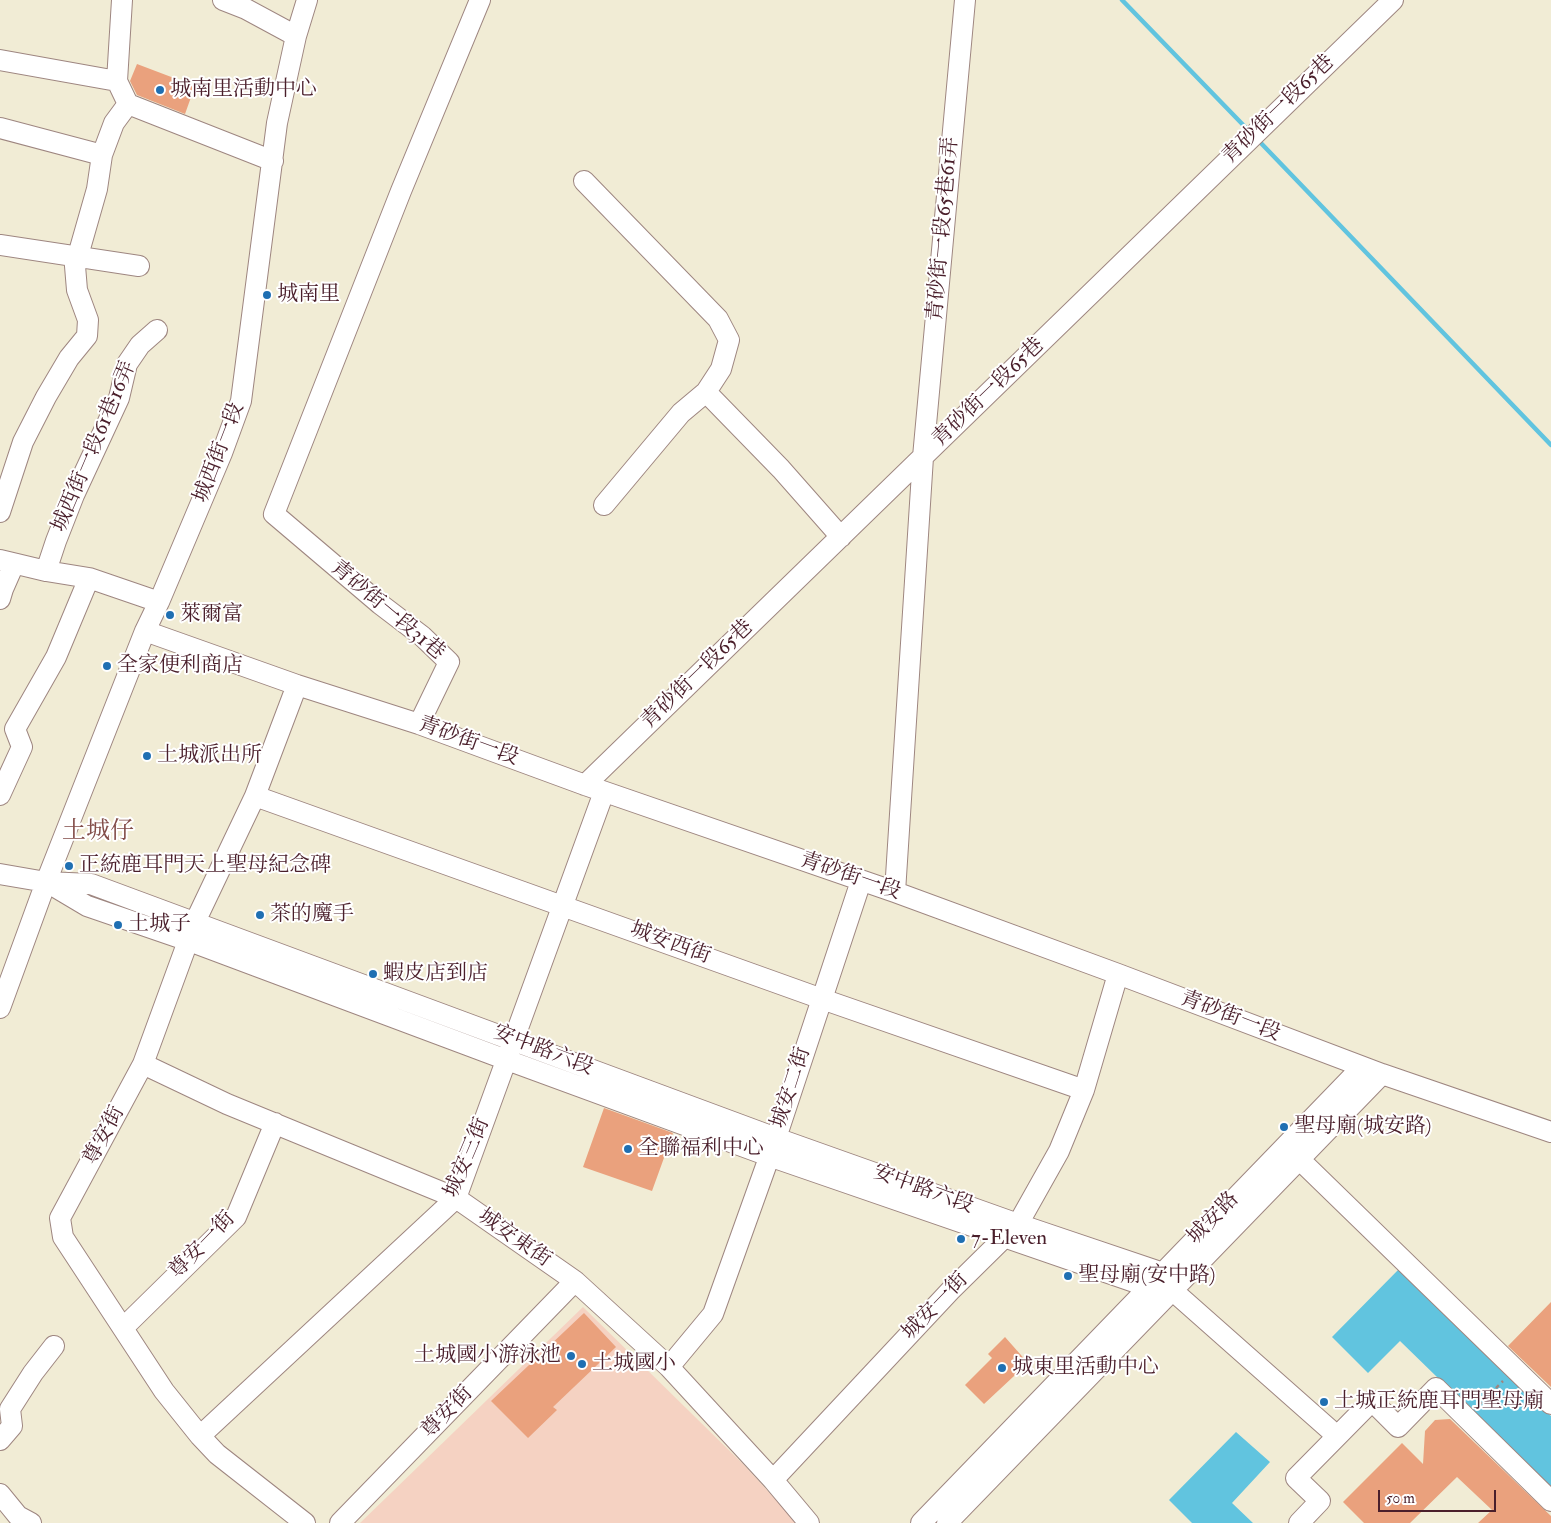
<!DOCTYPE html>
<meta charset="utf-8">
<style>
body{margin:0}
#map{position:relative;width:1551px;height:1523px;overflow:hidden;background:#f1ecd5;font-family:"IM FELL Double Pica",serif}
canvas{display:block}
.scale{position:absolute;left:1378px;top:1490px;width:118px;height:22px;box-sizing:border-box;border:2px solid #4a1f2b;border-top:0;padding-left:6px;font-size:15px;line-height:18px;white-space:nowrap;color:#4a1f2b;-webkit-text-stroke:4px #fff;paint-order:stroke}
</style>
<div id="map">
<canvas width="1551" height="1523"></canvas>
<div class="scale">50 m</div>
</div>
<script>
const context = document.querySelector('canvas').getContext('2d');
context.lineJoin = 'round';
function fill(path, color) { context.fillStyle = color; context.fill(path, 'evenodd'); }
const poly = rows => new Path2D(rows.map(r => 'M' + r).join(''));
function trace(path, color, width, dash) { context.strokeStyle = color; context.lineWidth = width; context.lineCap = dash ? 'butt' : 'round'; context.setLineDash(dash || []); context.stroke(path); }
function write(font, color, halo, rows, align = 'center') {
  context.font = font + ' "IM FELL Double Pica","Noto Serif TC",serif'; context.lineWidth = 4; context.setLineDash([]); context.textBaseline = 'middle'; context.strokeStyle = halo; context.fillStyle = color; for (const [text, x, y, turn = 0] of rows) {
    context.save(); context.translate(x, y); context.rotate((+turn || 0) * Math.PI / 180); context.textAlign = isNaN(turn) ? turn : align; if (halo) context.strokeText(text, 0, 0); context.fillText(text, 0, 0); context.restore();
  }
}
const built = poly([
 [583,1307,744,1465,797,1523,360,1523]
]);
const water = poly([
 [1400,1268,1551,1416,1551,1488,1400,1341,1368,1373,1332,1337],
 [1236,1432,1270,1462,1232,1503,1253,1523,1192,1523,1169,1500]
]);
const stream = poly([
 [1122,0,1250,132],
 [1258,140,1551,445]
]);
const building = poly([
 [137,64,195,86,185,114,137,95,130,81],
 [604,1108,673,1133,652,1191,583,1167],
 [1551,1302,1551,1387,1508,1346],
 [584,1313,616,1347,553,1407,557,1410,528,1438,491,1401],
 [1005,1337,1028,1363,984,1404,965,1385,992,1358,988,1354],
 [1450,1419,1551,1516,1551,1523,1478,1523,1492,1510,1457,1477,1410,1523,1364,1523,1343,1502,1402,1443,1423,1464,1425,1431,1435,1420]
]);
const path = poly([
 [1479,1405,1503,1381]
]);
const minor = poly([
 [223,0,246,9,296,36],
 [0,60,117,81,128,104],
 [117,81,122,0],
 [128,104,273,161],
 [0,128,102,155],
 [584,181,718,319,729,340,721,369,706,392,681,413,604,505],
 [0,245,139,266],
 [706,392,781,469,841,537],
 [0,512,23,442,46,397,69,358,87,336,88,320,77,290,75,266,97,189,102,155,114,123,128,104],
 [0,560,46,571,89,578,159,602],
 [46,571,56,541,74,495,119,398,127,364,140,345,157,330],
 [0,599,3,589,14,564],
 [145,631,297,685,419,724,585,785,895,892,1118,974,1382,1074,1551,1132],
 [297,685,255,796,195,922,143,1064,60,1218,63,1237,164,1391,200,1436,217,1454,305,1523],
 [419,724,449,662,422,636,380,604,274,514,401,191,480,0],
 [585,785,1393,0],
 [0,795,22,747,15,729,56,657,89,578],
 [255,796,822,999,1084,1090],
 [0,874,46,882,91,884,776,1138,1018,1224,1163,1273,1172,1290,1337,1436],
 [50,884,87,906,189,941,507,1060,769,1156,1149,1287,1172,1290],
 [895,892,923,457,965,0],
 [0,1008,46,882,145,631,159,602,222,453,241,401,277,123,296,36,307,0],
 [143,1064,227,1104,456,1198,575,1281,669,1367,773,1480,809,1523],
 [1299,1159,1551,1404],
 [123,1328,236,1217,275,1123],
 [669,1367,713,1314,776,1138,861,881],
 [200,1436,456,1198,604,792],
 [0,1440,12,1426,10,1409,33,1373,54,1346],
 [773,1480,950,1291,1018,1224,1059,1151,1084,1090,1118,974],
 [0,1494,18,1516,31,1523],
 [340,1523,575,1281],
 [921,1523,1362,1067],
 [947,1523,1382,1074],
 [1299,1523,1320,1501,1296,1478,1372,1401,1398,1427,1436,1388,1551,1501]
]);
const markers = [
 [160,90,5,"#1f6fb2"],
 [267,295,5,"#1f6fb2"],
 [170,615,5,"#1f6fb2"],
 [107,666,5,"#1f6fb2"],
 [147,756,5,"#1f6fb2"],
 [69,866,5,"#1f6fb2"],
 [260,915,5,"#1f6fb2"],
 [118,925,5,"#1f6fb2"],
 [373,974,5,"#1f6fb2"],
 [1284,1127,5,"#1f6fb2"],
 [628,1149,5,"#1f6fb2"],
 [961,1239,5,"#1f6fb2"],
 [1068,1276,5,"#1f6fb2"],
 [571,1356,5,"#1f6fb2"],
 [582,1364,5,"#1f6fb2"],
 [1002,1368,5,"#1f6fb2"],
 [1324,1402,5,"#1f6fb2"]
];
const poiNames = [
 ["城南里活動中心",170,90],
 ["城南里",277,295],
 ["萊爾富",180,615],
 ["全家便利商店",117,666],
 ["土城派出所",157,756],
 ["正統鹿耳門天上聖母紀念碑",79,866],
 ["茶的魔手",270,915],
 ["土城子",128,925],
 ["蝦皮店到店",383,974],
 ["聖母廟(城安路)",1294,1127],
 ["全聯福利中心",638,1149],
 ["7-Eleven",971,1239],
 ["聖母廟(安中路)",1078,1276],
 ["土城國小游泳池",561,1356,"right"],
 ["土城國小",592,1364],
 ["城東里活動中心",1012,1368],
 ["土城正統鹿耳門聖母廟",1334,1402]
];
const streetNames = [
 ["青砂街一段65巷",1279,110,-44],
 ["青砂街一段65巷61弄",944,229,-85],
 ["青砂街一段65巷",989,393,-44],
 ["城西街一段61巷16弄",95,447,-67],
 ["城西街一段",220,453,-69],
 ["青砂街一段31巷",387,611,40],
 ["青砂街一段65巷",698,675,-44],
 ["青砂街一段",468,742,20],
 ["青砂街一段",850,877,19],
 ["城安西街",670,944,20],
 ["青砂街一段",1230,1017,21],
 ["安中路六段",543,1051,21],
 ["城安二街",792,1088,-72],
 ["尊安街",105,1136,-62],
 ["城安三街",468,1158,-67],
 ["安中路六段",923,1190,20],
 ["城安路",1214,1219,-46],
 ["城安東街",514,1239,35],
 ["尊安一街",203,1246,-46],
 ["城安一街",936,1307,-46],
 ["尊安街",448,1413,-46]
];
const quarterNames = [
 ["土城仔",98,833]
];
fill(built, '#f5d2c2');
fill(water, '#61c4df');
trace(stream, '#61c4df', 4.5);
fill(building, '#eaa17d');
trace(minor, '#9e8680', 22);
trace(path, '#9e8680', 2.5, [4, 4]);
trace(minor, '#fff', 20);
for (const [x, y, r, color] of markers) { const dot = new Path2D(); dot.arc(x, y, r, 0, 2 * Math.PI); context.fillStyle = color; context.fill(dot); trace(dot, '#fff', 2); }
write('21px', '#4a1f2b', '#fff', poiNames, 'left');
write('21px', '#4a1f2b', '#fff', streetNames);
write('24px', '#824c48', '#fff', quarterNames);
</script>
